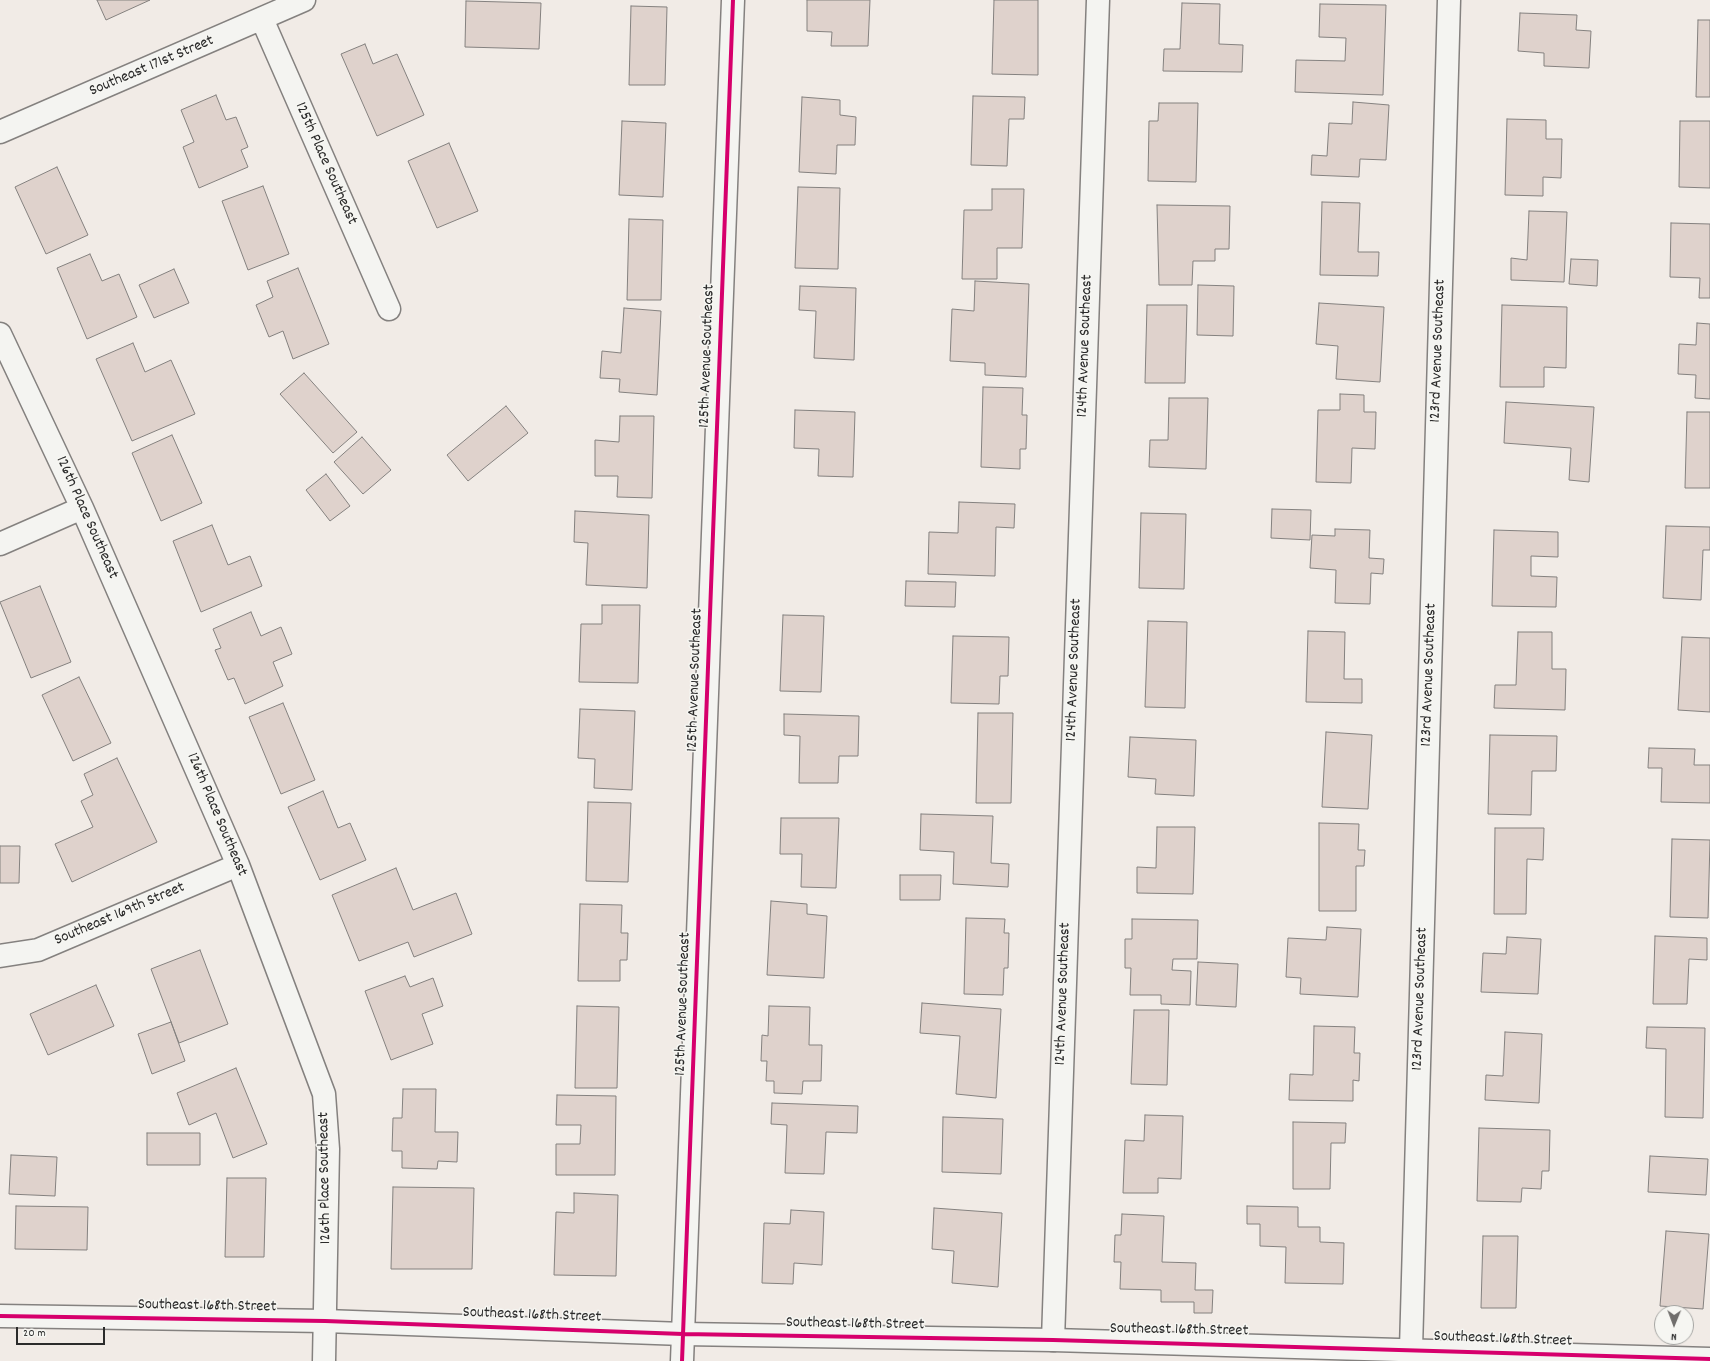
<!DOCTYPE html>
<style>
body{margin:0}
#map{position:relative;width:1710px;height:1361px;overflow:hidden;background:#f1ebe6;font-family:Dekko,sans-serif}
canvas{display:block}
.north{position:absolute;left:1654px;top:1305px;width:40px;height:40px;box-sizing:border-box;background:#f6f6f2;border:1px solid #a5a5a2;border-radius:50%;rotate:181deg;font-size:11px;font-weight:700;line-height:16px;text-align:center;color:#2b2b2b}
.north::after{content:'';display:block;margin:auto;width:14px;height:18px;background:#706e6c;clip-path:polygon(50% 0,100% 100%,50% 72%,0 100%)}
.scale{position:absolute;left:16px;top:1327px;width:89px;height:18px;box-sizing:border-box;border:2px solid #2b2b2b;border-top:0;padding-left:5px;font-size:12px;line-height:14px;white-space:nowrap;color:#2b2b2b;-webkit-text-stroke:3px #f6f6f2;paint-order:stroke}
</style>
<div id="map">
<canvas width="1710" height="1361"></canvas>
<div class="north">N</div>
<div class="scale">20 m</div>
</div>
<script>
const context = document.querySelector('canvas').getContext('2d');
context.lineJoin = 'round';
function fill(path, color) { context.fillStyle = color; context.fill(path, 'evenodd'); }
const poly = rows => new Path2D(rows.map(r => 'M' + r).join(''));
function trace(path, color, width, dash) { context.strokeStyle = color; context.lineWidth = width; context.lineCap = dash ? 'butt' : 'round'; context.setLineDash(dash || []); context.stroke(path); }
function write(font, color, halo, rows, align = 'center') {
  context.font = font + ' Dekko,sans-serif'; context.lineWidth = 3; context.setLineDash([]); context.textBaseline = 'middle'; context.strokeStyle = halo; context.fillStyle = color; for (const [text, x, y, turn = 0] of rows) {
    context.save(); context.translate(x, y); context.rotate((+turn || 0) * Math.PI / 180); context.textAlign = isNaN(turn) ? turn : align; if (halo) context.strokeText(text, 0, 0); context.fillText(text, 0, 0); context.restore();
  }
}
const building = poly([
 [97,0,150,0,106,20,97,0],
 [807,0,870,0,868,46,831,46,832,32,807,31,807,0],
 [994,0,1038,0,1038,75,992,74,994,0],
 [466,1,541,3,539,49,465,47,466,1],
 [1182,3,1220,4,1219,44,1243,45,1242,72,1163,71,1164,49,1180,49,1182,3],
 [1320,4,1386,5,1383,95,1295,92,1296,60,1345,61,1346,38,1319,37,1320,4],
 [631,6,667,7,665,85,629,85,631,6],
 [1520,13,1577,15,1576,30,1591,31,1589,68,1544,66,1544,53,1518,51,1520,13],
 [1698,20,1710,20,1710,97,1696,97,1698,20],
 [365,44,373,64,397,54,424,115,377,136,341,54,365,44],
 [216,95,226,120,236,117,248,147,241,150,248,167,199,188,183,147,194,142,181,110,216,95],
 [973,96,1025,97,1024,119,1009,119,1007,166,971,165,973,96],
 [802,97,840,100,840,115,856,117,855,145,837,145,836,174,799,172,802,97],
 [1353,102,1389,105,1386,160,1360,159,1359,177,1311,175,1312,155,1327,156,1329,123,1352,124,1353,102],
 [1159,103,1198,103,1196,182,1148,181,1149,121,1158,121,1159,103],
 [1507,119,1546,120,1546,139,1562,139,1561,178,1543,177,1543,196,1505,195,1507,119],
 [622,121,666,123,663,197,619,195,622,121],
 [1680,121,1710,121,1710,188,1679,187,1680,121],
 [449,143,478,211,437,228,408,161,449,143],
 [57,167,88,235,46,254,15,187,57,167],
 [263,186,289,254,248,270,222,201,263,186],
 [798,187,840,188,838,269,795,268,798,187],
 [992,189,1024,189,1022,248,997,248,997,279,962,279,964,210,992,210,992,189],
 [1322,202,1360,203,1358,252,1379,252,1378,276,1320,275,1322,202],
 [1157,205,1230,206,1229,249,1215,249,1215,261,1193,261,1192,285,1159,285,1157,205],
 [1529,211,1567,212,1564,282,1511,280,1511,258,1527,260,1529,211],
 [629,219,663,220,661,300,627,300,629,219],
 [1671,223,1710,224,1710,298,1699,298,1700,278,1670,277,1671,223],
 [90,254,102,281,119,274,137,317,87,339,57,268,90,254],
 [1571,259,1598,260,1597,286,1569,284,1571,259],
 [298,268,329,344,293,359,283,331,269,337,256,305,273,297,267,281,298,268],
 [174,269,189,303,154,318,139,285,174,269],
 [975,281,1029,284,1026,377,985,375,985,363,950,361,952,309,974,311,975,281],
 [1198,285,1234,286,1233,336,1197,335,1198,285],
 [800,286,856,288,854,360,814,358,816,311,799,310,800,286],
 [1319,303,1384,307,1380,382,1336,379,1338,346,1316,344,1319,303],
 [1147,305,1187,305,1185,383,1145,383,1147,305],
 [1502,305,1567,307,1566,368,1544,367,1544,387,1500,387,1502,305],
 [624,308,661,311,657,395,619,392,620,379,600,378,602,351,621,353,624,308],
 [1697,323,1710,324,1710,399,1695,398,1696,375,1678,374,1679,344,1696,345,1697,323],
 [133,343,145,372,171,360,195,414,132,441,96,359,133,343],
 [304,373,357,432,333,453,280,394,304,373],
 [983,387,1023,388,1022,415,1027,415,1026,449,1020,449,1020,469,981,467,983,387],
 [1340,394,1364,395,1364,412,1376,412,1375,449,1352,448,1351,483,1316,482,1318,410,1340,410,1340,394],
 [1169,398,1208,398,1206,469,1149,467,1150,440,1168,440,1169,398],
 [1506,402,1594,407,1589,482,1569,480,1571,448,1504,443,1506,402],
 [506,406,528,433,468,481,447,455,506,406],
 [795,410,855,412,853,477,818,476,819,449,794,448,795,410],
 [1687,412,1710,412,1710,488,1685,488,1687,412],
 [620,416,654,416,652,498,617,497,618,476,595,476,595,440,619,442,620,416],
 [172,435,202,503,161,521,132,453,172,435],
 [362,437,391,470,363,494,334,462,362,437],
 [326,474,350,506,330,521,306,490,326,474],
 [959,502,1015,504,1014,528,996,527,995,576,928,574,929,532,958,533,959,502],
 [1272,509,1311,510,1310,540,1271,538,1272,509],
 [575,511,649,515,647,588,586,585,588,543,574,542,575,511],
 [1141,513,1186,514,1184,589,1139,588,1141,513],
 [212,525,228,565,250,556,262,586,201,612,173,541,212,525],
 [1666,526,1710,527,1710,550,1703,550,1701,600,1663,598,1666,526],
 [1335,529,1370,530,1369,558,1384,559,1383,574,1371,573,1370,604,1335,603,1336,570,1310,568,1312,535,1335,536,1335,529],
 [1494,530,1558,532,1558,557,1531,556,1531,576,1557,577,1556,607,1492,606,1494,530],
 [906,581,956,582,955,607,905,606,906,581],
 [40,586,71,662,31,678,0,602,40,586],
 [602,605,640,605,638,683,579,682,581,624,602,624,602,605],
 [251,612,261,636,281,627,292,654,273,662,283,686,245,704,234,678,228,680,215,650,221,648,213,629,251,612],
 [783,615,824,616,821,692,780,691,783,615],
 [1148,621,1187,622,1185,708,1145,707,1148,621],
 [1308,631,1345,632,1344,679,1362,679,1362,703,1306,702,1308,631],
 [1518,632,1552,632,1552,669,1566,669,1565,710,1494,708,1495,685,1516,685,1518,632],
 [953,636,1009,637,1008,676,1000,676,999,704,951,703,953,636],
 [1682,637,1710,638,1710,712,1678,710,1682,637],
 [79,677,111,743,73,761,42,695,79,677],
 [283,703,315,780,281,794,249,717,283,703],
 [580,709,635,711,632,790,594,788,595,759,578,758,580,709],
 [978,713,1013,713,1011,803,976,803,978,713],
 [784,714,859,716,858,756,839,756,838,783,799,783,800,736,784,735,784,714],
 [1326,732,1372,735,1368,809,1322,807,1326,732],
 [1490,735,1557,736,1556,771,1532,771,1531,815,1488,814,1490,735],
 [1130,737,1196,740,1194,796,1155,794,1156,779,1128,777,1130,737],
 [1649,748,1695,749,1694,765,1710,765,1710,803,1661,802,1662,768,1648,768,1649,748],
 [117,758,157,842,72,882,55,844,93,827,81,801,93,795,84,774,117,758],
 [323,791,338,828,350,823,366,860,320,880,288,807,323,791],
 [588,802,631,803,628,882,586,881,588,802],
 [921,814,993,816,991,863,1009,864,1008,887,953,884,954,852,920,850,921,814],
 [781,818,839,818,836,888,801,887,802,854,780,854,781,818],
 [1319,823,1359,824,1358,850,1365,850,1364,866,1356,866,1356,911,1319,911,1319,823],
 [1157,827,1195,827,1193,894,1137,893,1137,867,1156,868,1157,827],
 [1495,828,1544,828,1543,860,1527,859,1526,914,1494,914,1495,828],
 [1672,839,1710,840,1708,918,1670,917,1672,839],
 [0,846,20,846,19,883,0,883,0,846],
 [396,868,413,910,456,893,472,934,414,957,408,942,359,961,332,895,396,868],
 [900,875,941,875,940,900,900,900,900,875],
 [771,901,807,904,807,914,827,916,824,978,767,975,771,901],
 [580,904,622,905,621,933,628,933,627,960,620,960,620,981,578,981,580,904],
 [966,918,1005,919,1004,933,1009,933,1008,968,1004,968,1003,995,964,994,966,918],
 [1132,919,1198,920,1197,959,1173,959,1172,970,1191,971,1190,1005,1161,1004,1161,995,1130,995,1131,968,1125,968,1125,939,1132,939,1132,919],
 [1327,927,1361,929,1358,997,1300,994,1301,978,1286,977,1288,938,1326,940,1327,927],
 [1655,936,1707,938,1707,960,1689,959,1687,1004,1653,1004,1655,936],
 [1507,937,1541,939,1538,994,1481,992,1483,953,1506,954,1507,937],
 [200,950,228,1024,179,1043,151,969,200,950],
 [1198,962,1238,964,1236,1007,1196,1005,1198,962],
 [405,976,410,987,433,978,443,1006,422,1014,433,1044,391,1060,365,991,405,976],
 [96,985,114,1026,48,1055,30,1014,96,985],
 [922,1003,1001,1009,996,1098,956,1094,960,1036,920,1033,922,1003],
 [577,1006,619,1007,617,1088,575,1088,577,1006],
 [769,1006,810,1007,809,1045,822,1045,821,1081,803,1081,802,1094,774,1093,774,1081,766,1081,767,1061,761,1061,762,1035,768,1036,769,1006],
 [1134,1010,1169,1010,1167,1085,1131,1084,1134,1010],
 [171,1022,185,1061,152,1074,138,1034,171,1022],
 [1314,1026,1355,1027,1354,1053,1360,1053,1359,1081,1353,1080,1353,1101,1289,1100,1290,1074,1313,1075,1314,1026],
 [1647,1027,1705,1028,1703,1118,1665,1117,1666,1049,1646,1048,1647,1027],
 [1505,1032,1542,1034,1539,1103,1485,1100,1486,1075,1503,1076,1505,1032],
 [236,1068,267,1144,233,1158,216,1113,189,1125,177,1093,236,1068],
 [403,1089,436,1089,435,1132,458,1132,457,1162,438,1161,437,1169,402,1168,402,1151,392,1151,393,1118,402,1118,403,1089],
 [557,1095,616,1096,615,1175,556,1175,556,1144,580,1144,581,1125,556,1125,557,1095],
 [772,1103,858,1106,857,1133,826,1132,824,1174,785,1173,787,1125,771,1124,772,1103],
 [1145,1115,1183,1116,1181,1179,1158,1178,1158,1193,1123,1193,1125,1140,1144,1141,1145,1115],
 [943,1117,1003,1119,1001,1174,942,1172,943,1117],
 [1293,1122,1346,1123,1345,1143,1331,1143,1330,1189,1293,1189,1293,1122],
 [1479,1128,1550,1130,1549,1171,1542,1171,1541,1189,1522,1188,1521,1202,1477,1201,1479,1128],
 [147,1133,200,1133,200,1165,147,1165,147,1133],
 [11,1155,57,1157,55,1196,9,1194,11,1155],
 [1650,1156,1708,1159,1706,1195,1648,1192,1650,1156],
 [227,1178,266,1178,264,1257,225,1257,227,1178],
 [393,1187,474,1188,472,1269,391,1269,393,1187],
 [574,1193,618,1195,616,1276,554,1275,556,1212,574,1213,574,1193],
 [16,1206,88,1207,87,1250,15,1249,16,1206],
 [1247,1206,1298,1207,1298,1227,1320,1227,1320,1242,1344,1243,1343,1284,1285,1283,1286,1247,1260,1246,1260,1224,1247,1224,1247,1206],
 [934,1208,1002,1213,998,1287,952,1283,954,1251,932,1249,934,1208],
 [791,1210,824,1212,822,1265,794,1263,793,1284,762,1283,764,1223,790,1224,791,1210],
 [1122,1214,1164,1216,1162,1262,1196,1263,1195,1290,1213,1290,1212,1313,1194,1313,1194,1302,1161,1302,1161,1290,1120,1289,1121,1262,1114,1262,1115,1235,1121,1235,1122,1214],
 [1666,1231,1709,1234,1703,1309,1660,1306,1666,1231],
 [1483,1236,1518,1236,1516,1308,1481,1308,1483,1236]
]);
const minor = poly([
 [262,19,389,309],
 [0,132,304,0],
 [0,334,82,508,238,865,324,1094,328,1149,324,1361],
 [0,544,82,508],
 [0,956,38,950,238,865],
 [1053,1340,1098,0],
 [1411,1349,1449,0],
 [682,1361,733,0]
]);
const tertiary = poly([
 [0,1316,325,1321,683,1334,1053,1340,1710,1359]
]);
const cycleway = poly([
 [0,1316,325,1321,683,1334,1053,1340,1710,1359],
 [682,1361,733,0]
]);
const streetNames = [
 ["Southeast 171st Street",152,67,-23],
 ["125th Place Southeast",325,164,66],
 ["124th Avenue Southeast",1086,346,-88],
 ["123rd Avenue Southeast",1439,351,-88],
 ["125th Avenue Southeast",708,356,-88],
 ["126th Place Southeast",86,518,66],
 ["124th Avenue Southeast",1075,670,-88],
 ["123rd Avenue Southeast",1430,675,-88],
 ["125th Avenue Southeast",696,680,-88],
 ["126th Place Southeast",216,815,67],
 ["Southeast 169th Street",120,915,-23],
 ["124th Avenue Southeast",1064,994,-88],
 ["123rd Avenue Southeast",1421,999,-88],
 ["125th Avenue Southeast",684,1004,-88],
 ["126th Place Southeast",326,1178,-91],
 ["Southeast 168th Street",207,1307,1],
 ["Southeast 168th Street",532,1316,2],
 ["Southeast 168th Street",855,1325,1],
 ["Southeast 168th Street",1179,1331,1],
 ["Southeast 168th Street",1503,1340,2]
];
fill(building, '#dfd2cc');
trace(building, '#84817f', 1);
trace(minor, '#84817f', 25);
trace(tertiary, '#84817f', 25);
trace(minor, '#f4f4f1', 22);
trace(tertiary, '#f4f4f1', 22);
trace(cycleway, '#d6006c', 4);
write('16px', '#2b2b2b', '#f6f6f2', streetNames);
</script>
